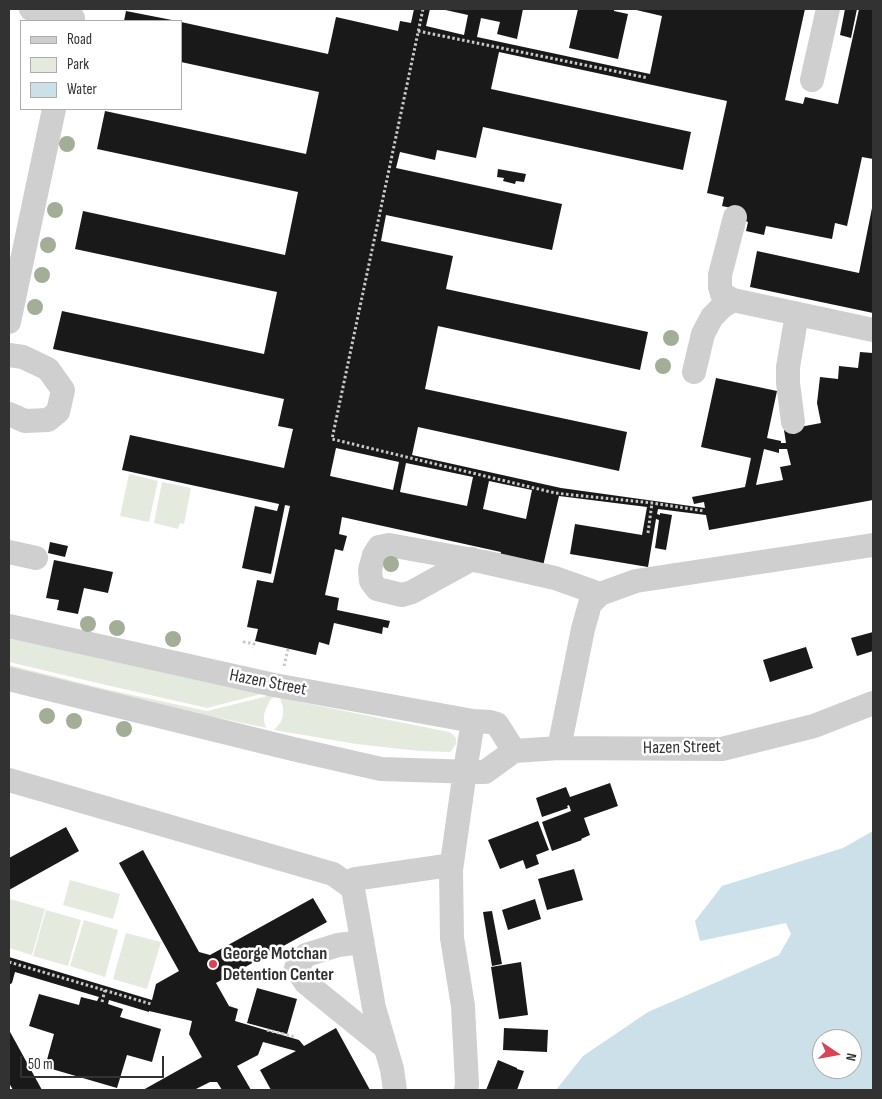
<!DOCTYPE html>
<style>
body{margin:0}
#map{position:relative;width:882px;height:1099px;overflow:hidden;background:#fff;font-family:"Sofia Sans Condensed",sans-serif}
canvas{display:block}
.frame{position:absolute;inset:0;border:10px solid #323232;pointer-events:none}
.legend{position:absolute;left:20px;top:20px;width:162px;height:90px;box-sizing:border-box;background:#fff;border:1px solid #adadad;margin:0;padding:6px 9px;list-style:none;font-size:15px;color:#323232}
.legend li{display:flex;align-items:center;gap:10px;height:25px}
.legend b{width:25px;border:1px solid #adadad}
.north{position:absolute;left:812px;top:1029px;width:50px;height:50px;box-sizing:border-box;background:#fff;border:1px solid #adadad;border-radius:50%;rotate:102deg;font-size:14px;font-weight:700;line-height:20px;text-align:center;color:#323232}
.north::after{content:'';display:block;margin:auto;width:18px;height:22px;background:#d84456;clip-path:polygon(50% 0,100% 100%,50% 72%,0 100%)}
.scale{position:absolute;left:20px;top:1056px;width:144px;height:22px;box-sizing:border-box;border:2px solid #323232;border-top:0;padding-left:6px;font-size:15px;line-height:18px;white-space:nowrap;color:#323232;-webkit-text-stroke:4px #fff;paint-order:stroke}
</style>
<div id="map">
<canvas width="882" height="1099"></canvas>
<div class="frame"></div>
<ul class="legend">
<li><b style="height:6px;background:#cfcfcf"></b>Road</li>
<li><b style="height:14px;background:#e5eade"></b>Park</li>
<li><b style="height:14px;background:#cce0e9"></b>Water</li>
</ul>
<div class="north">N</div>
<div class="scale">50 m</div>
</div>
<script>
const context = document.querySelector('canvas').getContext('2d');
context.lineJoin = 'round';
function fill(path, color) { context.fillStyle = color; context.fill(path, 'evenodd'); }
const poly = rows => new Path2D(rows.map(r => 'M' + r).join(''));
function trace(path, color, width, dash) { context.strokeStyle = color; context.lineWidth = width; context.lineCap = dash ? 'butt' : 'round'; context.setLineDash(dash || []); context.stroke(path); }
function write(font, color, halo, rows, align = 'center') {
  context.font = font + ' "Sofia Sans Condensed",sans-serif'; context.lineWidth = 5; context.setLineDash([]); context.textBaseline = 'middle'; context.strokeStyle = halo; context.fillStyle = color; for (const [text, x, y, turn = 0] of rows) {
    context.save(); context.translate(x, y); context.rotate((+turn || 0) * Math.PI / 180); context.textAlign = isNaN(turn) ? turn : align; if (halo) context.strokeText(text, 0, 0); context.fillText(text, 0, 0); context.restore();
  }
}
const green = poly([
 [129,474,158,481,149,522,120,516],
 [162,482,191,488,184,524,180,523,178,529,154,523],
 [9,635,265,693,207,708,93,682,9,662],
 [9,665,105,689,207,711,272,695,274,697,270,700,264,714,264,722,266,727,267,728,159,706,9,670],
 [280,698,449,732,452,734,456,738,456,744,452,750,450,752,419,751,356,744,274,730,281,722,283,715,283,707],
 [70,880,120,894,113,919,63,905],
 [10,899,45,909,32,955,9,948,9,904],
 [46,910,81,920,68,966,33,956],
 [84,920,118,930,105,977,70,966],
 [126,933,161,942,147,989,113,979]
]);
const water = poly([
 [873,831,873,1090,556,1090,583,1056,648,1012,779,955,791,934,786,923,700,941,695,921,722,886,843,848],
 [822,1039,852,1039,852,1069,822,1069]
]);
const building = poly([
 [414,9,430,9,426,26,464,35,468,15,441,9,523,9,517,39,497,34,500,22,481,18,477,37,650,74,662,16,632,9,805,9,785,100,803,104,805,97,838,104,859,9,873,9,873,159,862,157,847,226,835,223,832,239,766,226,764,235,746,231,748,222,743,220,745,211,722,206,724,197,707,193,727,101,499,52,491,89,691,132,683,170,483,127,476,158,437,150,435,160,400,152,396,168,562,204,552,250,386,215,381,241,453,256,446,289,648,332,640,370,438,326,425,389,627,432,619,471,418,427,412,455,561,488,705,508,704,502,694,504,692,497,745,487,751,458,701,447,716,378,777,391,767,438,781,441,781,443,786,443,784,430,821,423,817,403,820,377,838,379,839,366,858,368,860,352,873,353,873,500,709,530,706,515,658,509,657,514,660,515,660,513,672,515,666,550,655,548,659,520,656,519,648,567,570,554,575,524,642,535,647,507,559,496,543,566,500,557,501,552,342,517,339,534,347,536,343,551,335,549,325,595,339,598,337,610,390,621,388,628,383,627,382,634,334,623,329,645,319,642,316,655,255,641,258,629,247,627,257,580,273,583,290,506,285,505,271,574,242,568,255,506,277,511,279,504,122,470,130,435,284,468,293,429,278,426,284,399,53,349,62,311,264,354,277,292,75,249,83,211,285,255,298,192,97,149,105,111,306,154,319,92,181,62,181,22,328,54,336,17,398,31,400,21,411,23],
 [336,448,399,462,393,490,330,476],
 [764,449,779,453,779,449,787,449,791,465,780,467,783,480,756,485],
 [406,463,473,477,467,506,400,492],
 [489,481,532,490,526,519,483,509],
 [578,9,614,9,614,11,628,14,618,59,569,48],
 [845,9,857,9,851,38,840,35],
 [126,11,172,20,172,21,124,21],
 [498,169,526,174,524,182,516,181,515,184,503,181,504,178,497,177],
 [872,208,873,313,750,287,757,251,859,273],
 [50,542,68,546,65,557,48,553],
 [54,560,113,572,108,593,84,588,78,614,57,610,59,600,46,598],
 [873,632,873,651,857,656,851,638],
 [806,647,813,668,770,682,763,660],
 [610,783,618,806,584,818,590,835,581,839,582,840,552,851,542,822,571,811,569,805,567,806,568,808,542,817,536,798,566,787,570,797],
 [538,821,549,850,536,855,539,864,526,869,523,860,500,869,488,840],
 [66,827,79,851,9,890,9,858],
 [143,850,199,952,210,955,313,898,327,922,216,983,229,1006,238,1009,235,1021,299,1040,304,1046,336,1028,370,1090,271,1090,260,1070,296,1051,263,1042,258,1055,237,1066,251,1090,222,1090,217,1082,210,1082,194,1090,143,1090,202,1057,189,1034,192,1021,149,1011,149,1012,109,1000,108,1004,123,1009,120,1017,161,1029,152,1062,127,1055,117,1088,45,1067,54,1034,29,1026,39,994,79,1005,81,997,97,1001,99,997,15,972,12,983,9,985,9,957,152,1000,156,984,179,971,119,863],
 [574,869,583,900,547,910,538,879],
 [535,899,541,919,508,930,502,910],
 [492,911,502,964,492,966,483,912],
 [521,962,528,1015,499,1019,491,967],
 [257,988,297,999,287,1034,247,1023],
 [504,1028,548,1030,547,1052,503,1050],
 [9,1030,42,1090,13,1090,9,1083],
 [498,1060,517,1068,517,1069,524,1071,517,1090,486,1090]
]);
const path = poly([
 [423,9,332,439,555,493,652,503,704,511],
 [418,31,648,78],
 [648,533,652,503],
 [244,643,244,642,254,644,253,648],
 [284,666,288,649],
 [9,962,151,1004],
 [102,1002,105,990],
 [267,1030,296,1037]
]);
const minor = poly([
 [31,9,73,18],
 [812,80,828,9],
 [735,217,720,275,720,287,722,294,733,300,873,330],
 [9,322,54,109],
 [9,355,23,357,48,369,63,390,58,412,48,420,25,421,9,414],
 [694,372,703,334,712,317,722,307,733,300],
 [793,422,788,383,788,367,797,314],
 [9,552,36,558],
 [472,559,412,592,402,595,377,589,371,581,370,570,374,555,379,547,389,545,484,562,555,578,600,594],
 [9,626,274,685,473,721,490,722,497,724,514,751],
 [9,679,293,749,381,769,474,772,485,772,514,751,559,748,722,749,814,726,873,703],
 [559,748,583,629,590,604,600,594,636,581,873,545],
 [9,780,333,874,347,884,353,889,374,1008,392,1069,395,1090],
 [347,884,355,879,451,865],
 [362,942,338,945,306,955,296,968,306,983,386,1048],
 [466,1090,467,1084,463,1006,452,938,451,870,465,771,473,721]
]);
const trees = [
 [67,144],
 [55,210],
 [48,245],
 [42,275],
 [35,307],
 [671,338],
 [663,366],
 [391,564],
 [88,624],
 [117,628],
 [173,639],
 [47,716],
 [74,721],
 [124,729]
];
const markers = [
 [213,964,5,"#d84456"]
];
const streetNames = [
 ["Hazen Street",268,683,11],
 ["Hazen Street",682,748,-1]
];
const poiNames = [
 ["George Motchan",223,954],
 ["Detention Center",223,975]
];
fill(green, '#e5eade');
fill(water, '#cce0e9');
fill(building, '#191919');
trace(path, '#c9c9c9', 3, [2.5, 2.5]);
trace(minor, '#cfcfcf', 24);
context.fillStyle = '#a3ae97';
for (const [x, y] of trees) { context.beginPath(); context.arc(x, y, 8, 0, 2 * Math.PI); context.fill(); }
for (const [x, y, r, color] of markers) { const dot = new Path2D(); dot.arc(x, y, r, 0, 2 * Math.PI); context.fillStyle = color; context.fill(dot); trace(dot, '#fff', 2); }
write('18px', '#323232', '#fff', streetNames);
write('bold 18px', '#323232', '#fff', poiNames, 'left');
</script>
